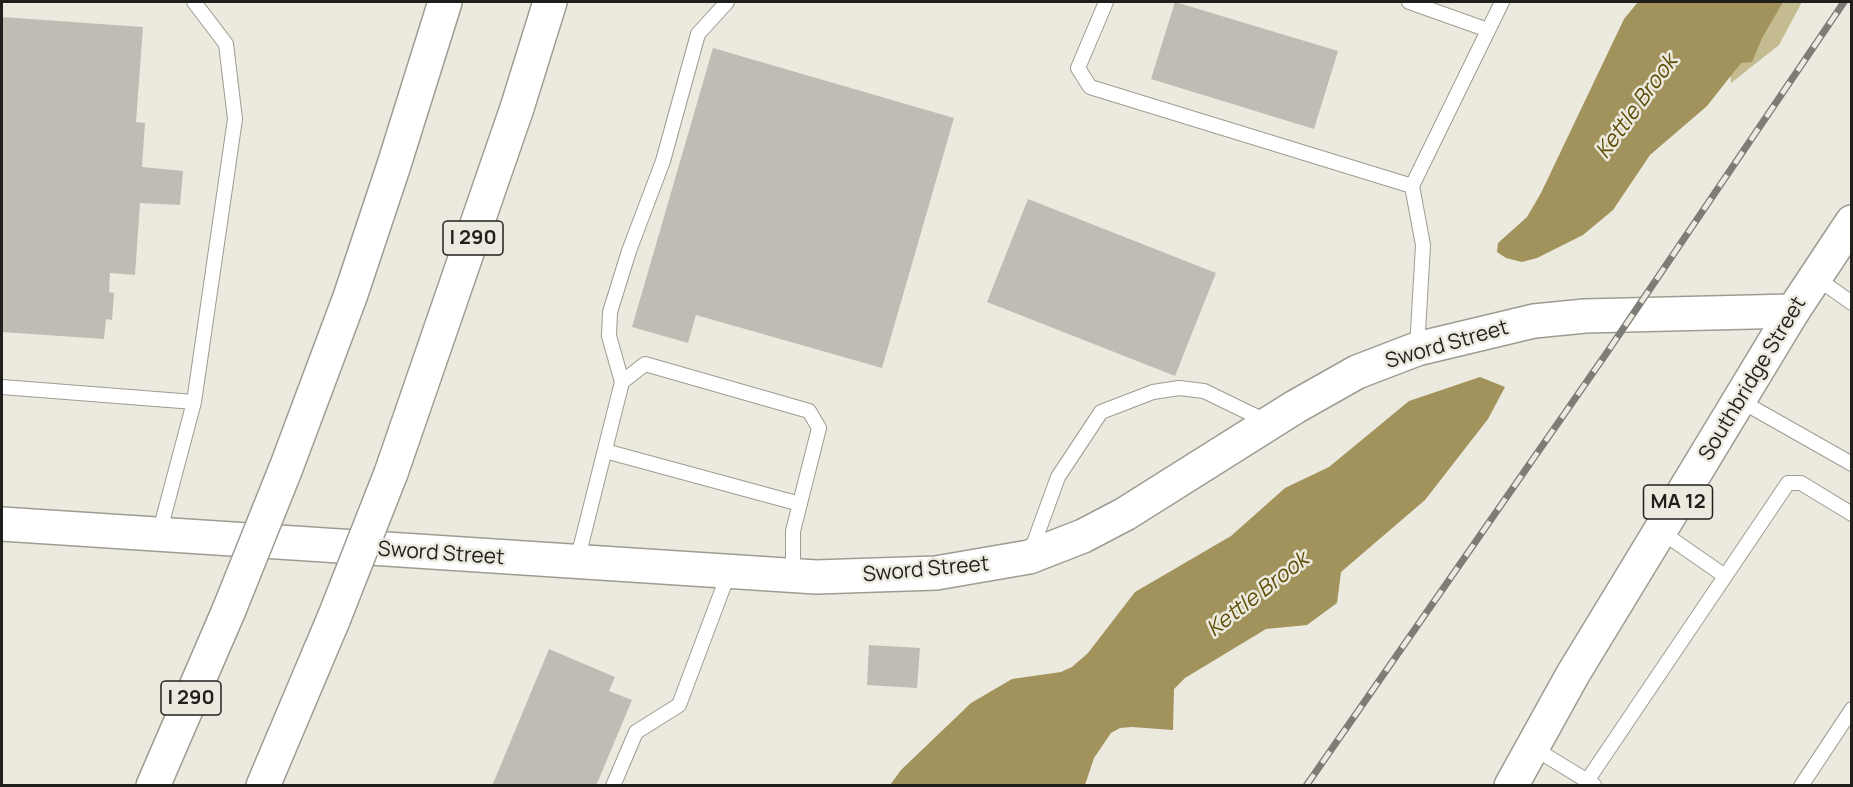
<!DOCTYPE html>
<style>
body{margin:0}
#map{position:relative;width:1853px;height:787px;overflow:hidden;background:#ece9df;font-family:Manrope,sans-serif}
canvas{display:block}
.frame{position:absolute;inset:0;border:3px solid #201f1c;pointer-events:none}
</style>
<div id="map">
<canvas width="1853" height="787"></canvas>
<div class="frame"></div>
</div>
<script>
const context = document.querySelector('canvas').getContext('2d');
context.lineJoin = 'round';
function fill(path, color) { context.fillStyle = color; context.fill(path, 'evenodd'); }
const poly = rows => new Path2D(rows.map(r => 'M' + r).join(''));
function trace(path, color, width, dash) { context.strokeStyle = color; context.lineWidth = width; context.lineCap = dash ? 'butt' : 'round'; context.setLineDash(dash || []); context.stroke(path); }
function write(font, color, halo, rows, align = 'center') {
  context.font = font + ' Manrope,sans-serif'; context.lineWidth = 5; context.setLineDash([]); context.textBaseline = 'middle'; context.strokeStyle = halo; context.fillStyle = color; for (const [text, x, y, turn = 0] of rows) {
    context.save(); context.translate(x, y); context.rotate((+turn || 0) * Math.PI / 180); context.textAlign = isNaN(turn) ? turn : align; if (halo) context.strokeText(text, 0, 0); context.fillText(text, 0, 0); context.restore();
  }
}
const green = poly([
 [1746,2,1802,2,1779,45,1731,83,1730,68]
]);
const water = poly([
 [1638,2,1783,2,1762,38,1752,62,1741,63,1707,106,1650,155,1613,210,1583,235,1537,258,1522,262,1506,258,1497,252,1498,243,1527,217,1541,193,1624,19],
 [1480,377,1505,387,1488,419,1425,500,1341,572,1337,603,1307,625,1266,629,1185,678,1174,689,1173,730,1132,727,1120,728,1111,733,1094,758,1085,785,890,785,901,770,971,703,1012,679,1061,672,1072,667,1088,653,1135,592,1231,536,1285,488,1329,467,1409,401]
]);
const building = poly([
 [1175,2,1338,51,1314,129,1151,79],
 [2,17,143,27,136,122,145,123,142,167,183,171,180,205,140,203,135,275,110,273,109,292,114,293,112,320,106,319,104,339,2,332],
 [713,48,954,118,882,368,696,315,688,343,632,327],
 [1028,199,1216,273,1175,376,987,302],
 [869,645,920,648,917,688,867,685],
 [549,649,615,677,609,691,632,700,596,786,492,786]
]);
const lane = poly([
 [1106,2,1078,68,1090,87,1412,186],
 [1409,2,1488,30],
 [1815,277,1852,303],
 [1417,349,1423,245,1412,186,1502,2],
 [622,382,609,336,610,312,629,251,663,161,698,34,727,2],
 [2,387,194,402],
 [1739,400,1852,464],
 [605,451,800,504],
 [1660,531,1725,576],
 [159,534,194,402,235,119,226,44,194,2],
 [1030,554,1058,477,1101,412,1153,392,1179,388,1204,391,1268,422],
 [577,561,622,382,645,364,809,411,819,428,793,531,793,576],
 [1532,747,1594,785],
 [1587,781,1788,483,1801,483,1852,514],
 [613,786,636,732,679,705,729,572],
 [1801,786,1852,709]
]);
const secondary = poly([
 [2,524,816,577,936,573,1029,557,1083,536,1125,514,1295,407,1357,372,1417,349,1534,321,1585,316,1793,311]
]);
const primary = poly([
 [1511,786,1573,674,1660,531,1793,311,1852,222]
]);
const highway = poly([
 [286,468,350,297,393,168,445,2],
 [391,473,517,108,550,2],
 [153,786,229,610],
 [263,786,334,618]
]);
const rail = poly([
 [1306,786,1608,351,1844,2]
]);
const highwayBridge = poly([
 [229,610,286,468],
 [334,618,391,473]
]);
const shields = [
 [473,238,60],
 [1678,502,69],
 [191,698,60]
];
const shieldNames = [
 ["I 290",473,238],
 ["MA 12",1678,502],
 ["I 290",191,698]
];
const streetNames = [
 ["Sword Street",1447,345,-16],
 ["Southbridge Street",1753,379,-59],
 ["Sword Street",441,554,4],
 ["Sword Street",926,570,-5]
];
const waterNames = [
 ["Kettle Brook",1637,107,-54],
 ["Kettle Brook",1258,595,-38]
];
fill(green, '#c5bb90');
fill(water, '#a1935b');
fill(building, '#bfbdb3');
trace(lane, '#9e9c92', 16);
trace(secondary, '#9e9c92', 36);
trace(primary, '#9e9c92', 36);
trace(highway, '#9e9c92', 36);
trace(lane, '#fff', 14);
trace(secondary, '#fff', 33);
trace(primary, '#fff', 33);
trace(highway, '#fff', 33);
trace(rail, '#7e7c76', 7);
trace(rail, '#ece9df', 4.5, [14]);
trace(highwayBridge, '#9e9c92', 36, []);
trace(highwayBridge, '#fff', 33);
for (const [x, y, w] of shields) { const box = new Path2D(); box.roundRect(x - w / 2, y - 17, w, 34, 4.5); context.fillStyle = '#ece9df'; context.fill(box); trace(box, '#201f1c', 1.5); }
write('bold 20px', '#201f1c', null, shieldNames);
write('21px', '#201f1c', '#ece9df', streetNames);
write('italic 22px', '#5f5009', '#ece9df', waterNames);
</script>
